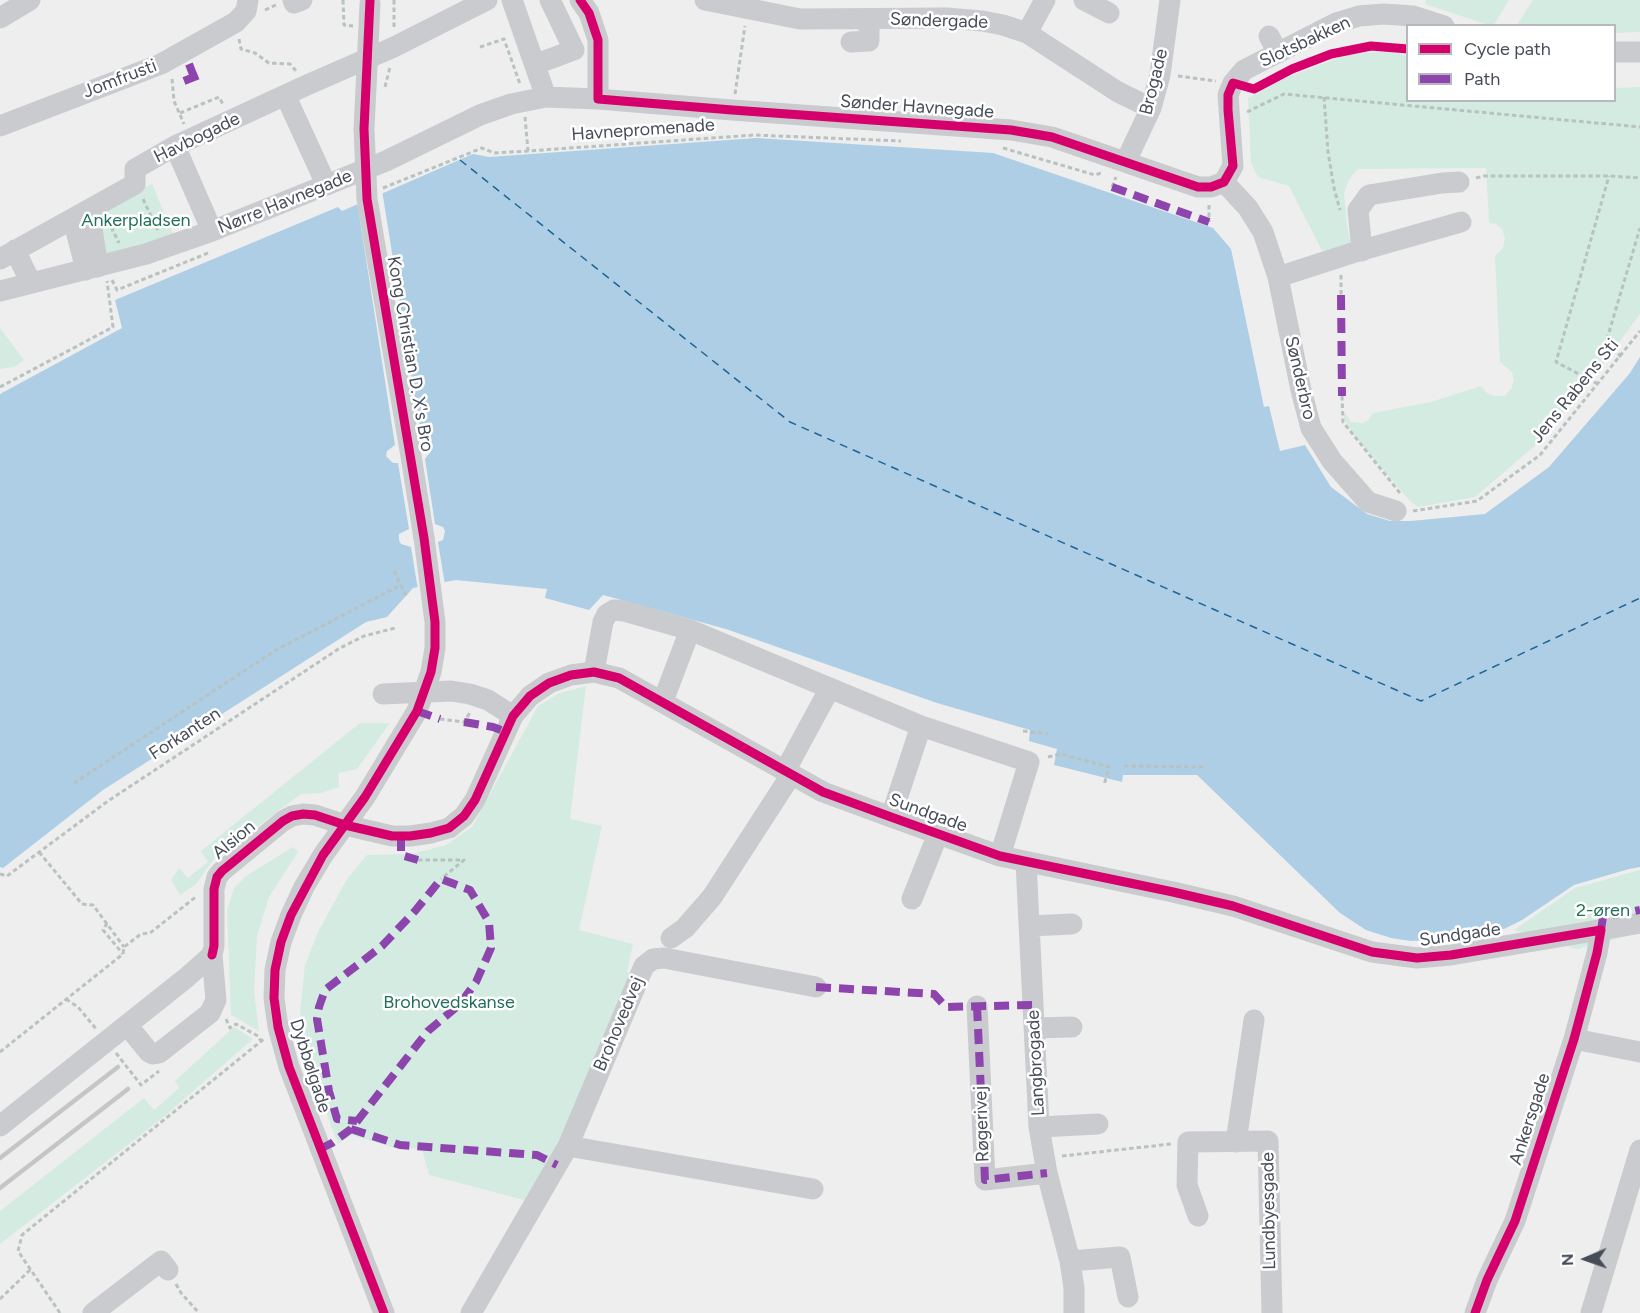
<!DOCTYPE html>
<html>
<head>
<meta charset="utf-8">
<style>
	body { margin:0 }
	#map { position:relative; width:1640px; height:1313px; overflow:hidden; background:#eee; font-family:Figtree,sans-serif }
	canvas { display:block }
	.legend { position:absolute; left:1406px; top:24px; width:210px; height:78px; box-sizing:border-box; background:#fff; border:2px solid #b5b8bc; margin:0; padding:8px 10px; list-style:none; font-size:18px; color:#474d58 }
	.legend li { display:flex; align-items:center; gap:12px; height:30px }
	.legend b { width:30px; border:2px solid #b5b8bc }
	.north { position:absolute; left:1556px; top:1229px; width:60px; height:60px; -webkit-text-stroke:4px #fff; paint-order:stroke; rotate:268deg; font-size:16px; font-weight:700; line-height:24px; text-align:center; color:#474d58 }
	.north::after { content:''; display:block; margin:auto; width:21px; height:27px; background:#474d58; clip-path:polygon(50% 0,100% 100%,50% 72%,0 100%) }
</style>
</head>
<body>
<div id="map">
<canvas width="1640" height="1313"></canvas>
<ul class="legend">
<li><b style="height:8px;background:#d6006c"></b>Cycle path</li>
<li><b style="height:8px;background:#8e44ad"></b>Path</li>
</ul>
<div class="north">N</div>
</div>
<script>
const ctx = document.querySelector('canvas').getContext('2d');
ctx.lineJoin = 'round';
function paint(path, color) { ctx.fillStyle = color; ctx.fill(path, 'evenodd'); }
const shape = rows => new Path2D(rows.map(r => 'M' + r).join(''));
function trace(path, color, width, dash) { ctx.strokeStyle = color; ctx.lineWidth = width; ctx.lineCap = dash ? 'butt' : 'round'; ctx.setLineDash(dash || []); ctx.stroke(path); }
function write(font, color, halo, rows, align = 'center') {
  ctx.font = font + ' Figtree,sans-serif'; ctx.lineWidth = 5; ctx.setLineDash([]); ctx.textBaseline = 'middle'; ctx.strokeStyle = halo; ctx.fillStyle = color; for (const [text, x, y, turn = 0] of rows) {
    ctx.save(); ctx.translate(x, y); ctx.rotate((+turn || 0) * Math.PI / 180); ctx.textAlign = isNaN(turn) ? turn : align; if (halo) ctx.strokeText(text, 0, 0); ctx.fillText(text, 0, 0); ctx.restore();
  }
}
paint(shape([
	[1426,0,1509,0,1494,25,1491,26,1425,4],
	[1533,0,1640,0,1640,32,1615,33,1614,26,1517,25],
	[1386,51,1407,56,1408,100,1614,100,1615,88,1640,87,1640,314,1600,368,1538,443,1475,497,1418,507,1410,501,1357,439,1344,419,1344,412,1351,422,1363,423,1368,420,1373,413,1431,402,1481,386,1487,393,1494,396,1504,396,1511,389,1514,380,1512,372,1500,362,1495,256,1503,248,1505,238,1502,229,1496,224,1489,223,1486,168,1358,169,1349,179,1344,193,1347,225,1351,246,1322,251,1289,186,1258,177,1251,163,1248,98,1285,78,1346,55],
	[152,184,174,236,101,256,94,213],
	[0,328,24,360,14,367,0,369],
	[586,686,570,819,602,826,579,930,633,944,627,972,632,975,559,1147,528,1201,429,1175,422,1149,391,1147,352,1135,338,1144,305,1055,300,1011,305,965,318,932,347,879,367,855,412,854,446,845,472,827,538,706,560,693],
	[360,723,390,723,357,769,338,773,339,787,321,793,301,794,214,859,196,884,180,895,171,880,179,868,188,878,208,862,201,851],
	[293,847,298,852,269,897,257,936,254,992,259,1031,231,1015,227,911,234,888,246,876],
	[1640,870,1640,933,1577,949,1514,930,1575,888],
	[234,1027,253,1039,161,1119,0,1244,0,1211,144,1098,154,1110,179,1088,175,1081]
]), '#d4ebe1');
paint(shape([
	[757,138,993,153,1213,228,1231,249,1264,407,1269,406,1280,451,1305,445,1331,487,1367,514,1390,521,1411,521,1485,514,1549,467,1630,373,1640,357,1640,867,1629,869,1574,885,1522,920,1504,929,1436,940,1411,941,1391,938,1366,930,1340,913,1197,775,1123,775,1122,782,1054,765,1057,749,1029,741,1030,730,937,703,726,629,603,595,589,610,545,598,547,589,456,580,413,588,387,617,366,622,103,790,3,868,0,867,0,394,122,328,115,300,338,207,342,211,473,154,489,157]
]), '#adcee5');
paint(shape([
	[382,190,422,441,431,446,431,451,425,459,435,524,443,527,445,531,443,540,438,542,445,585,418,590,411,547,401,544,399,540,399,534,409,529,398,463,393,463,386,456,387,451,395,445,357,201]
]), '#eee');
trace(shape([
	[460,160,790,422,1421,701,1640,598]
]), '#1c6696', 1.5, [8, 6]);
trace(shape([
	[343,0,344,25,353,26],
	[394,0,394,28],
	[265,10,278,4],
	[239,39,241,49,255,53,269,63,290,64,297,72],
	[480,47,504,39,520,84],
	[1178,76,1216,81],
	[172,79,174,101,184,124],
	[385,87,390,67],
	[735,94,745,26],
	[1324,97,1328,152,1334,188,1340,210],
	[1247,112,1284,94,1640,127],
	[180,113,219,97,224,106],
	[525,117,528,151],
	[1003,148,1095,175,1101,173],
	[1476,178,1484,176,1609,176,1640,178],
	[1112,187,1116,177],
	[383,188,482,148,494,153,528,151,754,135,901,141],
	[143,199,159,233],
	[1209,205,1209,222],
	[112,216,117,226,112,229,119,243],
	[1341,275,1341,295],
	[112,280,117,290,208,253],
	[1621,357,1607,339,1640,228],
	[1598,384,1556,362,1609,176],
	[0,387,113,327,107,281],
	[1342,396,1343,422,1400,493],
	[1413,511,1477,501,1540,455,1640,331],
	[394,571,402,587],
	[440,719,464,722,471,711],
	[1023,731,1048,734],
	[1048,757,1061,754,1109,767,1104,785],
	[1124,766,1203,767],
	[74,783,276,650,401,585,407,597],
	[39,852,82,904,93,905,124,947],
	[418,860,464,860,441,879],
	[0,874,7,876,108,801,340,648,364,636,395,628],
	[107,923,103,930,123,954],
	[66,999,78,1007,97,1030],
	[226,1019,230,1028,236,1024,258,1036,261,1041],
	[0,1052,123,954,124,947,141,934,150,933,197,896],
	[116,1053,141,1085,159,1071],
	[1062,1156,1171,1144],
	[176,1284,181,1293,199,1313],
	[0,1299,31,1269],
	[60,1313,18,1251,22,1235,265,1038]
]), '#b8c2c0', 3, [4.5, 3]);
trace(shape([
	[293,0,294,3,302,0],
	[512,0,546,97],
	[580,0,589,13,598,40,598,99],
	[705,0,800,19,946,18,982,21,1003,25,1027,33,1118,92,1151,108],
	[1084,0,1109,13],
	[0,18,30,0],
	[1027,33,1045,0],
	[1269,36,1278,53],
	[851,42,869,41,869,19],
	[1614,52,1640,52],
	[536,64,574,50,550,0],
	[288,101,326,184],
	[0,126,161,64,236,22,246,11,248,0],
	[175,146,212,231],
	[1126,161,1151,108,1160,75,1170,0],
	[1224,182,1248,208,1263,232,1278,277,1301,390,1311,428,1332,461,1368,502,1396,511],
	[1224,182,1233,166,1228,95,1233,83,1244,70,1336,23,1359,16,1383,14,1413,16,1444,26],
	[89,210,98,267],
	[73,219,86,270],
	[15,250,31,283],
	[1362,251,1358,210,1369,195,1442,183,1459,182],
	[0,259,135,184,135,169,175,146,307,85,394,47,487,0],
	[1278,277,1352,253,1461,222],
	[0,291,146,254,212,231,386,161,480,115,511,104,546,97,598,99,732,110,1011,130,1052,137,1198,187,1211,187,1224,182],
	[412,462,424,538],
	[594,672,603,622,607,614,614,610,624,611,690,630,921,726,1029,762,1000,856],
	[383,694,451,691,470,694,488,700,513,716],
	[663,701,690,630],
	[785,771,830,688],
	[891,817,921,726],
	[1026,862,1039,1127,1047,1173,1070,1261,1074,1288,1074,1313],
	[912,899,938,834],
	[1029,926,1072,924],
	[671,938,685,928,712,897,791,775],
	[977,1006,985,1180,1047,1173],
	[127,1025,149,1052,153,1054,159,1053,210,1013,216,1000,212,955],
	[1034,1028,1072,1027],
	[1574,1039,1640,1052],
	[0,1126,186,978,212,955,214,946,214,889,217,877,222,871,283,821,292,816,303,814,315,815,345,825,392,836,410,836,431,833,449,828,464,816,475,800,513,716,530,696,549,683,571,675,594,672,619,678,823,792,891,817,1000,856,1173,892,1233,906,1372,952,1417,958,1451,955,1640,923],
	[1039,1127,1098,1124],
	[1236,1142,1254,1020],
	[568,1146,813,1189],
	[1198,1216,1187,1185,1188,1142,1268,1141,1272,1313],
	[1070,1261,1120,1257,1128,1297],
	[93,1313,161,1261,168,1270],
	[384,1313,289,1067,278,1027,274,998,275,970,281,942,291,915,304,887,323,855,365,797,417,711],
	[471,1313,568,1146,644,966,653,959,664,958,816,987],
	[1475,1313,1487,1280,1515,1221,1574,1039,1597,953,1601,930],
	[1591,1313,1640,1150]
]), '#cacbce', 21);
trace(shape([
	[0,1158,118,1067],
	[0,1188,128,1089]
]), '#c4c5c7', 4.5);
trace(shape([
	[370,4,364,129,367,199,412,462],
	[417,711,431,672,435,648,435,622,424,538]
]), '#cacbce', 21);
trace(shape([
	[189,64,194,77],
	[184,81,204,73],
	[1112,187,1209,222],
	[1341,295,1342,396],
	[417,711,440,719],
	[464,722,493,727,506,732],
	[401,836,401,855,418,860],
	[1601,930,1603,917,1640,910],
	[816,987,934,994,946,1007,1033,1005],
	[977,1006,985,1180,1047,1173],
	[351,1129,400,1145,537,1155,557,1165],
	[320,1149,332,1143,351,1129,428,1031,460,1004,476,982,491,948,489,922,470,890,441,879,415,911,382,946,325,990,319,1007,317,1019,329,1091,337,1119,357,1121]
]), '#8e44ad', 8, [15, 8]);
trace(shape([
	[370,0,364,129,367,199,424,538,435,622,435,648,431,672,417,711,365,797,323,855,291,915,281,942,275,970,274,998,278,1027,289,1067,384,1313],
	[580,0,589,13,598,40,598,99,732,110,1011,130,1052,137,1198,187,1211,187,1224,182,1233,166,1228,110,1228,95,1233,83,1254,89,1292,69,1331,54,1371,46,1408,49],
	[212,955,214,946,214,889,217,877,222,871,283,821,292,816,303,814,315,815,345,825,392,836,410,836,431,833,449,828,464,816,475,800,513,716,530,696,549,683,571,675,594,672,619,678,823,792,891,817,1000,856,1173,892,1233,906,1372,952,1417,958,1451,955,1601,930,1597,953,1574,1039,1515,1221,1487,1280,1475,1313]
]), '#d6006c', 9);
write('18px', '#474d58', '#fff', [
	["Søndergade",939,21,2],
	["Slotsbakken",1305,42,-25],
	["Jomfrusti",120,79,-21],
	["Brogade",1154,82,-76],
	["Sønder Havnegade",917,107,4],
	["Havnepromenade",643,130,-4],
	["Havbogade",197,138,-26],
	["Nørre Havnegade",285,202,-22],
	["Kong Christian D. X's Bro",410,354,80],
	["Sønderbro",1300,378,77],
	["Jens Rabens Sti",1575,391,-51],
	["Forkanten",185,734,-33],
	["Sundgade",928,813,20],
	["Alsion",234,840,-40],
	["Sundgade",1460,935,-8],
	["Brohovedvej",619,1024,-67],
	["Langbrogade",1036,1063,-93],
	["Dybbølgade",310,1066,72],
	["Ankersgade",1530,1119,-72],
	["Røgerivej",982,1124,-92],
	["Lundbyesgade",1269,1211,-91]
]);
write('18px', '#217057', '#fff', [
	["Ankerpladsen",136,221],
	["2-øren",1603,911],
	["Brohovedskanse",449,1003]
]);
</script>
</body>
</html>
